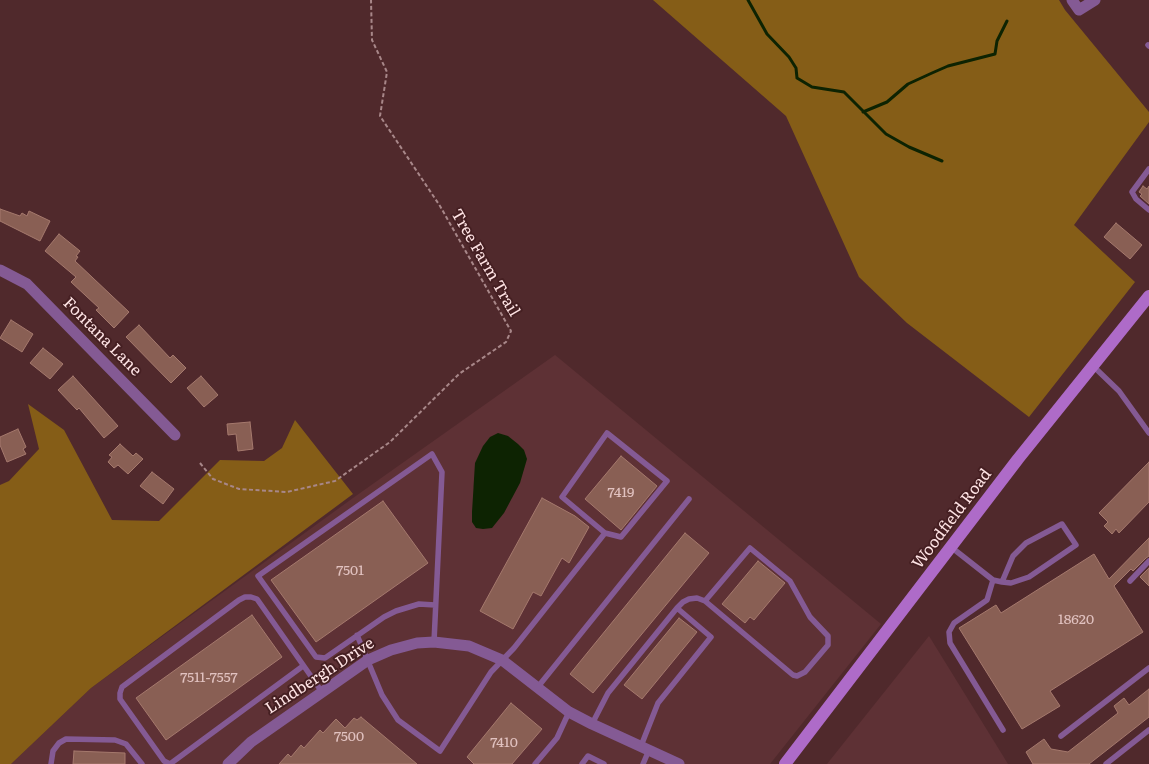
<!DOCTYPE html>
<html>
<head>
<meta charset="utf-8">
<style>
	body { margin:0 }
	canvas { display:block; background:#50292c }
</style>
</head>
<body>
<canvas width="1149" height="764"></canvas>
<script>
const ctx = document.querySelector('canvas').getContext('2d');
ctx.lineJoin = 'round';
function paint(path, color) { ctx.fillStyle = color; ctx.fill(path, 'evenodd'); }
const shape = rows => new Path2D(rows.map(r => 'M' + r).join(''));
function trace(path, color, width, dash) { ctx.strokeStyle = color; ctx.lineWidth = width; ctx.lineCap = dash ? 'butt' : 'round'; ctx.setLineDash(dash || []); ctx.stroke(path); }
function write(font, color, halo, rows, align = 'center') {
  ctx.font = font + ' Literata,serif'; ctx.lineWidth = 4; ctx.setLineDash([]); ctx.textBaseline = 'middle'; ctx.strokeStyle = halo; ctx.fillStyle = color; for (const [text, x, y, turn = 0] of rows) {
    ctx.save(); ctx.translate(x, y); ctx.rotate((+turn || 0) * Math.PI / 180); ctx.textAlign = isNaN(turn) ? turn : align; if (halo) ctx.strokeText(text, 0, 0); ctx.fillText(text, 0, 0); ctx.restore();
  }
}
paint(shape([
	[555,355,881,624,770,764,11,764,91,688,353,498],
	[929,636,1008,764,827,764]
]), '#5e3135');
paint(shape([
	[653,0,1059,0,1065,10,1149,112,1149,122,1074,225,1135,282,1029,417,907,323,859,277,786,116],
	[28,404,64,430,112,520,159,521,220,460,264,461,282,448,295,420,353,494,91,688,11,764,0,764,0,485,9,481,39,449]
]), '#855d17');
paint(shape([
	[498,433,508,436,518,444,524,450,527,459,520,483,504,513,492,528,483,529,476,528,472,522,472,512,475,463,483,446,490,437]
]), '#0d2302');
trace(shape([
	[748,0,767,34,789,57,796,68,797,78,812,87,844,92,886,134,909,147,942,161],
	[863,112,887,102,908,84,932,73,948,66,995,54,997,41,1007,21]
]), '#0d2302', 3);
const building = shape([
	[1143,186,1147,189,1149,186,1149,204,1140,196,1142,194,1139,192,1143,186],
	[0,209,20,216,22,213,27,216,29,211,50,221,40,241,0,221,0,209],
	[1116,223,1142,245,1130,259,1104,237,1116,223],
	[59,234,80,251,76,256,78,257,75,261,129,312,114,328,96,310,99,308,71,282,76,277,45,251,59,234],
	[11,320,33,334,22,352,0,338,11,320],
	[139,325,170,358,173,355,186,368,171,383,126,337,139,325],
	[43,348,63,364,50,379,30,363,43,348],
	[73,376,118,426,104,438,79,408,77,410,58,390,73,376],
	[201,376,218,395,204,407,187,388,201,376],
	[250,422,253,449,238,451,236,434,228,435,227,424,250,422],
	[18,429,26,447,23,449,26,454,7,462,0,445,0,437,18,429],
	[120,444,133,456,136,453,143,459,128,474,118,465,114,468,108,462,112,457,109,455,120,444],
	[621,456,657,486,621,530,585,499,621,456],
	[1149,462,1149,502,1119,533,1116,529,1112,534,1104,526,1108,522,1099,513,1149,462],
	[152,472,174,489,163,504,140,486,152,472],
	[542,498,575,516,589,527,569,563,562,558,541,596,533,592,513,629,480,611,542,498],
	[383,501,428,563,316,642,271,580,383,501],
	[685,533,709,553,593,693,570,674,685,533],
	[1149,538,1149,556,1146,558,1133,571,1131,569,1114,586,1143,632,1050,691,1060,706,1022,729,959,628,996,605,1001,613,1094,554,1109,579,1149,538],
	[758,561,785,583,754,620,750,617,745,623,722,604,758,561],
	[1149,568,1149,586,1140,577,1149,568],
	[252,615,282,657,166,740,136,698,252,615],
	[679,618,697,632,642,699,624,685,679,618],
	[1149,689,1149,717,1089,764,1033,764,1026,752,1044,739,1051,749,1068,752,1118,713,1114,706,1124,698,1129,705,1149,689],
	[511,703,542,729,512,764,474,764,467,757,511,703],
	[361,717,417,764,279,764,288,754,291,757,301,745,304,748,320,730,323,733,336,719,345,728,354,718,357,720,361,717],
	[74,751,125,753,125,764,73,764,74,751]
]);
paint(building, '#895f54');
trace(building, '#a5796d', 1);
trace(shape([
	[200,463,213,479,239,489,287,492,335,481,390,442,459,374,506,342,511,331,440,206,380,116,387,72,372,40,371,0]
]), '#a88789', 2, [4, 2.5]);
trace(shape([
	[1148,45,1149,46],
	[1149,169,1132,192,1136,199,1149,210],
	[1093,366,1119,391,1149,433],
	[951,547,993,580,987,600,954,623,949,632,950,643,1003,730],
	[993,580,1002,582,1011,583,1029,577,1076,545,1062,524,1026,543,1013,556,1002,582],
	[1130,581,1149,561],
	[677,608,683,602,689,599,697,598,705,601,793,675,797,676,805,672,828,645,828,636,810,617,790,581,750,548,705,601],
	[357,635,382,695,398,720,440,751,491,672,514,648,605,533,562,497,607,433,667,481,621,537,605,533],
	[434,642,442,472,432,454,258,576,316,657,325,658,384,617,396,611,419,604,435,605],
	[303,666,170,764,164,761,120,699,120,693,122,687,239,600,245,597,251,597,257,599,322,692],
	[537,688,689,499],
	[592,724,608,693,677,608,711,637,658,703,641,746],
	[1061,736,1149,668],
	[51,764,53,751,59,743,66,739,115,740,126,744,142,764],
	[535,764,557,738,569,712],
	[582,764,588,756,604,764],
	[643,764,649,750],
	[1106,764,1149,730]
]), '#845a94', 5.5);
trace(shape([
	[1072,0,1079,10,1095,0],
	[0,270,27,284,175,435],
	[228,764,251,742,368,660,391,650,417,643,434,642,469,646,502,660,569,712,592,724,679,764]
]), '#845a94', 11);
trace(shape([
	[785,764,1018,459,1149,296]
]), '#ae6bc8', 12);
write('14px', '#e1c2c0', null, [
	["7419",621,493],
	["7501",350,571],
	["18620",1076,620],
	["7511-7557",209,678],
	["7500",349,737],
	["7410",504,743]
]);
write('16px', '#fee3e4', '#451f22', [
	["Tree Farm Trail",485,263,60],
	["Fontana Lane",102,337,45],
	["Woodfield Road",952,519,-53],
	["Lindbergh Drive",320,676,-33]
]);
</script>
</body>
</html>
